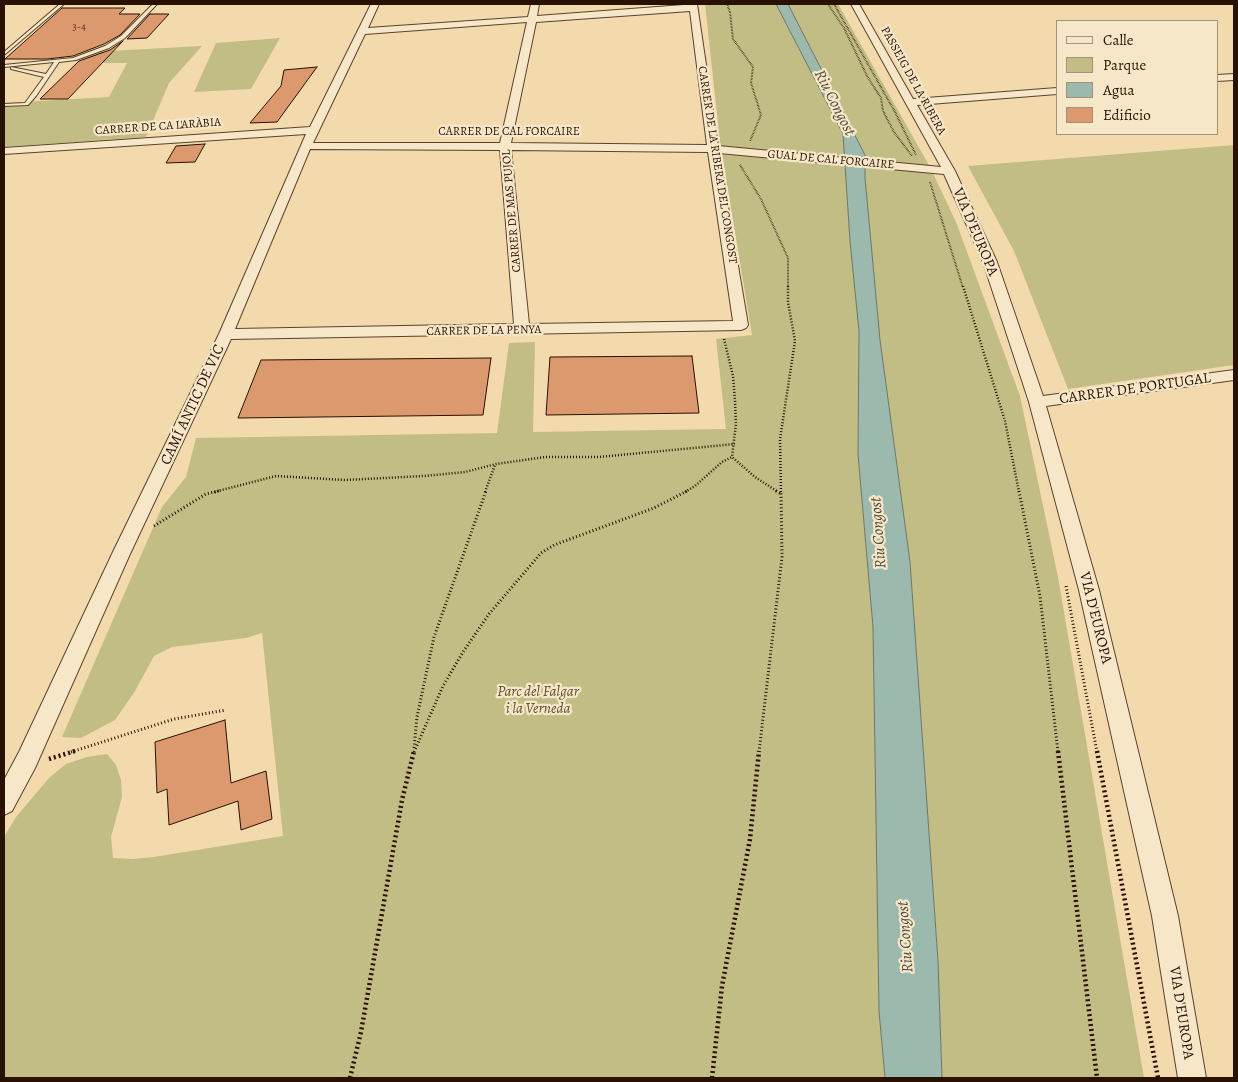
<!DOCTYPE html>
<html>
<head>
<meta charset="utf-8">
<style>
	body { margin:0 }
	#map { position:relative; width:1238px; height:1082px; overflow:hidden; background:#f2daac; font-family:Alegreya,serif }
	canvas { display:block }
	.frame { position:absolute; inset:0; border:5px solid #281100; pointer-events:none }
	.legend { position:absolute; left:1056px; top:20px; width:162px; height:115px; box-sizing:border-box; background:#f7e7c9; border:1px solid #a49179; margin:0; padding:6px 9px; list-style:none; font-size:15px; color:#281100 }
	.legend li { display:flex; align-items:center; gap:10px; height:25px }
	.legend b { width:25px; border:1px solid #a49179 }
</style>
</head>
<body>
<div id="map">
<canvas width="1238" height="1082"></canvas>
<div class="frame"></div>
<ul class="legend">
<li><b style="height:6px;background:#f7e7c9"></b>Calle</li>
<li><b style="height:14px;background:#c2bd84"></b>Parque</li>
<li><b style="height:14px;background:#9bbaad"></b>Agua</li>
<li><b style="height:14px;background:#dd996e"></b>Edificio</li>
</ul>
</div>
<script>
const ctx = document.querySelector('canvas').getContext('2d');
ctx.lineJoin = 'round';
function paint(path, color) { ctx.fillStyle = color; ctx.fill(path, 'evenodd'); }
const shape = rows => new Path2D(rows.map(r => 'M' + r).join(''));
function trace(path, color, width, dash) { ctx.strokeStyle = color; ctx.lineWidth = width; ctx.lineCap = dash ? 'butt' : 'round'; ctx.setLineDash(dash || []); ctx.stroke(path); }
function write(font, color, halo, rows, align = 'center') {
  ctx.font = font + ' Alegreya,serif'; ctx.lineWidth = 4.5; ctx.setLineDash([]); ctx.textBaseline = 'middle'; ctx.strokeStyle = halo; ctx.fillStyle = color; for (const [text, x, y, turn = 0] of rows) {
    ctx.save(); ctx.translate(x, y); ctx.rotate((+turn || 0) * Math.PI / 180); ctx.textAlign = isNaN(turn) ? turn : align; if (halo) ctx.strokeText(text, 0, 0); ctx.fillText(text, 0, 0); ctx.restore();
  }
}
paint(shape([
	[705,4,776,4,843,134,850,241,859,331,858,454,873,627,879,1011,885,1078,4,1078,4,837,16,817,49,778,66,764,87,757,107,754,116,765,121,780,122,797,111,837,113,858,133,859,154,857,283,836,262,633,246,638,172,647,154,656,135,691,115,720,81,738,62,737,162,507,186,477,196,438,497,433,509,343,535,342,533,432,726,429,716,339,752,335,720,141],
	[788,4,838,4,930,167,956,222,1020,396,1058,577,1144,1078,942,1078,938,961,910,562,880,340,865,178,865,155],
	[280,38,251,89,194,92,216,43],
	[202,46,169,83,146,137,4,147,4,103,109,97,127,63,83,63,90,52],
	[1234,145,1234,365,1068,389,1014,251,968,166]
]), '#c2bd84');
const water = shape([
	[776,4,788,4,865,155,865,178,880,340,910,562,938,961,942,1078,885,1078,879,1011,873,627,858,454,859,331,850,241,843,134,776,4]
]);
paint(water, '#9bbaad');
trace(water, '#6d7668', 1);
const building = shape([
	[62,8,125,8,119,14,140,14,120,35,104,44,73,56,47,59,5,59,62,8],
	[150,14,169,14,147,38,127,39,150,14],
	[123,41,68,99,40,99,79,61,110,50,123,41],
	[317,67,277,122,250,123,281,86,284,70,317,67],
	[205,144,195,162,166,163,176,146,205,144],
	[692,356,699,413,546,415,550,357,692,356],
	[491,358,483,415,238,418,261,360,491,358],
	[225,720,231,783,266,771,272,819,241,830,238,801,169,825,167,789,157,793,155,742,225,720]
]);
paint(building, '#dd996e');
trace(building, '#281100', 1);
const lane = shape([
	[60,4,64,4,4,55,4,52,60,4],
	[153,4,157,4,125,38,109,48,76,60,59,62,36,96,28,105,4,106,4,104,25,103,44,77,11,69,11,67,46,74,54,62,4,67,4,65,73,58,105,46,121,36,153,4]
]);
const street = shape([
	[371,4,379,4,368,28,528,17,531,4,539,4,537,16,697,4,718,146,941,167,851,4,859,4,913,99,1057,88,1057,94,917,105,955,171,997,262,1043,396,1234,370,1234,380,1046,406,1099,590,1178,916,1206,1078,1178,1078,1152,916,1079,590,1029,402,983,262,944,174,719,153,748,325,746,328,741,330,231,339,130,554,35,768,12,811,4,815,4,780,19,752,112,554,219,334,306,134,4,154,4,148,310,127,371,4],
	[690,11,707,145,511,143,536,22,690,11],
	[527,22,500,143,313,143,365,34,527,22],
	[310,149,500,150,514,324,235,329,310,149],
	[511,150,708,152,733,321,529,324,511,150],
	[1234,74,1234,80,1217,81,1217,75,1234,74]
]);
trace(lane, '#5a432b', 2);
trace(street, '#5a432b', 2);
trace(shape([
	[727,4,730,12,733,39,753,67,751,83,761,115,750,141],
	[828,4,844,28,867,76,881,98,883,111,894,132,912,156],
	[834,4,895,112,916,155],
	[740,165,761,199,788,258,788,288],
	[930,182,963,288]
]), '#281100', 2, [0.5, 1]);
trace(shape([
	[963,286,1005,421,1019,492],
	[724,339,733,376,735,401,736,424,732,457],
	[214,492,276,476,345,480,424,476,465,472,496,464,545,457,599,457,735,444],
	[485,492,495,465],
	[685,492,695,486,722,462,732,457,755,477,778,492],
	[781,492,780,439,795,341,788,302,788,286]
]), '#281100', 2.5, [1, 2]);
trace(shape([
	[776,491,781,494],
	[1019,491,1040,596,1058,752],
	[154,526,206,494,219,491],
	[1066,586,1097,752],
	[414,748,417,717,434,637,486,491],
	[71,752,174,719,226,710],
	[414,752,443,686,463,652,489,614,541,553,554,545,654,508,687,491],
	[759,752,782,557,781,491]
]), '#281100', 3, [1, 2.5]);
trace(shape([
	[1058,751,1097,1078],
	[1097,751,1158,1078],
	[49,759,75,751],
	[350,1078,361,1032,402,800,414,751],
	[712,1078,722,986,750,839,759,751]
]), '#281100', 4.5, [2, 3]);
paint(lane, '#f7e7c9');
paint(street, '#f7e7c9');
write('11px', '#55331c', null, [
	["3-4",79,27]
]);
write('12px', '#281100', '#f7e7c9', [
	["PASSEIG DE LA RIBERA",913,81,61],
	["CARRER DE CA L'ARÀBIA",158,127,-4],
	["CARRER DE CAL FORCAIRE",509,132],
	["GUAL DE CAL FORCAIRE",831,160,5],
	["CARRER DE LA RIBERA DEL CONGOST",717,165,81],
	["CARRER DE MAS PUJOL",512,211,-95],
	["CARRER DE LA PENYA",484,331,-1]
]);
write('15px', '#281100', '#f7e7c9', [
	["VIA D'EUROPA",975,232,67],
	["CARRER DE PORTUGAL",1135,389,-8],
	["CAMÍ ANTIC DE VIC",193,405,-65],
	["VIA D'EUROPA",1095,618,76],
	["VIA D'EUROPA",1181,1013,81]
]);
write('italic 15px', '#5e4d2e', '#f7e7c9', [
	["Parc del Falgar",538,692],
	["i la Verneda",538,709]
]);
write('italic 16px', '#504c3d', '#f7e7c9', [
	["Riu Congost",834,103,63],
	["Riu Congost",879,533,-94],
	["Riu Congost",906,937,-94]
]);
</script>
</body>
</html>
